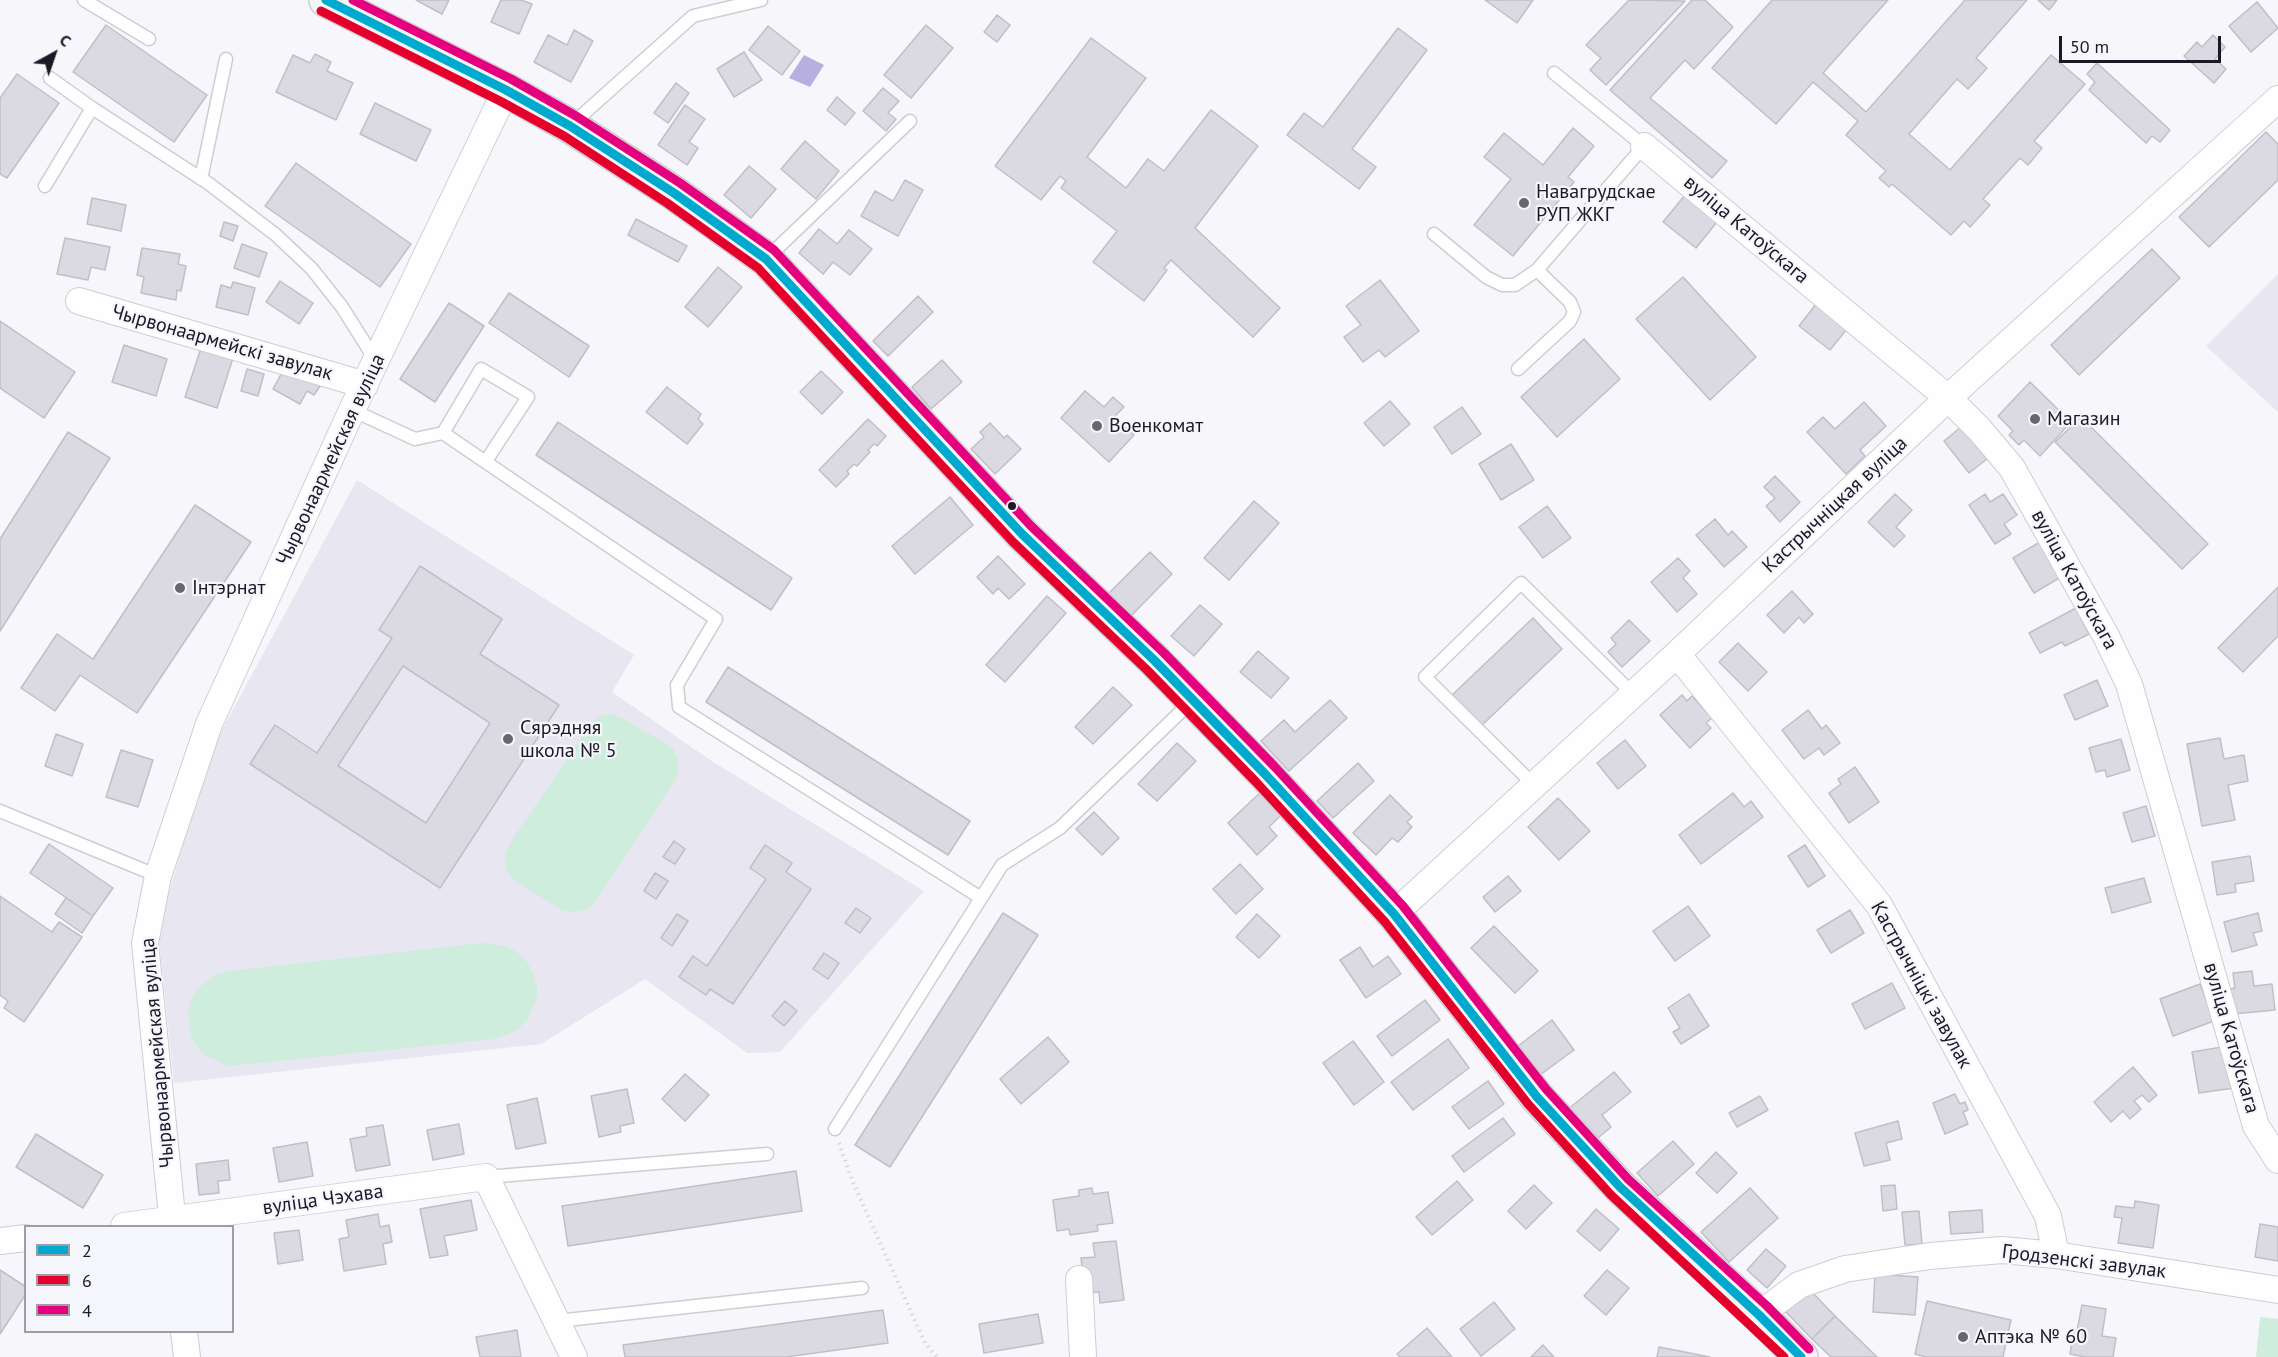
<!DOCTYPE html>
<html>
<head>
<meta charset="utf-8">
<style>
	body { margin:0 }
	#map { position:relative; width:2278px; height:1357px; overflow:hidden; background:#f6f6fb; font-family:"PT Sans",sans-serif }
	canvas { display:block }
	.legend { position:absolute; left:24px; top:1225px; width:210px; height:108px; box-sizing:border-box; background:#f5f5fc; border:2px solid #9e9da6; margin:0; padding:8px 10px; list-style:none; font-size:18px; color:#1b1925 }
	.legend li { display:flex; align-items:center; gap:12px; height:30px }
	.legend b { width:30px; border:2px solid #9e9da6 }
	.north { position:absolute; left:24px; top:24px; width:60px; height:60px; -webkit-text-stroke:4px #f5f5fc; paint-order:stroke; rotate:40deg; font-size:16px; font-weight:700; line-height:24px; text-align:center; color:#1b1925 }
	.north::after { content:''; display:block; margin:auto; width:21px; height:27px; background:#1b1925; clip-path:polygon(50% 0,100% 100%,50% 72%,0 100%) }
	.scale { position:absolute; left:2059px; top:36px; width:162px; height:27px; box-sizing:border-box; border:3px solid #1b1925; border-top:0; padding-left:8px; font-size:18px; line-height:21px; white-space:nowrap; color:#1b1925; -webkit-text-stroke:4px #f5f5fc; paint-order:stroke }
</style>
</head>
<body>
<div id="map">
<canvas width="2278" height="1357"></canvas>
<ul class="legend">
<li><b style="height:8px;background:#00a9ce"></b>2</li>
<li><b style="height:8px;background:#e4002b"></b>6</li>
<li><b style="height:8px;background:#e5007d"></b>4</li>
</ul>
<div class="north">С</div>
<div class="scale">50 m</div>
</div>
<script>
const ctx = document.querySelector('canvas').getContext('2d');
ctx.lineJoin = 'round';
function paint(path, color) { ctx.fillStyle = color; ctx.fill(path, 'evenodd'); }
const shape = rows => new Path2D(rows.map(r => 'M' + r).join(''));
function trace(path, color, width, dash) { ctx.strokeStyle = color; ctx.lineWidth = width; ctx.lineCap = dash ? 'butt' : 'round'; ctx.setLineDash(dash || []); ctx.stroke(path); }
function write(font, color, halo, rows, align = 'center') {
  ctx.font = font + ' "PT Sans",sans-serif'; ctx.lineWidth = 4.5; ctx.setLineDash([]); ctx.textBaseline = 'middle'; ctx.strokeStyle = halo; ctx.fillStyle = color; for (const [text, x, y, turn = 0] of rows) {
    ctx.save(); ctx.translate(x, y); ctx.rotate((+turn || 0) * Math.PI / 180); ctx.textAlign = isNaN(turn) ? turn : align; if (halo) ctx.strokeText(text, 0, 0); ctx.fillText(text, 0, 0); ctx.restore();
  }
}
paint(shape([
	[2278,274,2278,412,2206,346],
	[357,480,634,655,612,692,710,760,924,891,780,1052,747,1053,645,979,541,1044,174,1083,158,931,209,754]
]), '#e7e6f1');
paint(shape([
	[611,714,620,717,673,748,678,760,678,775,596,901,588,910,573,912,562,910,515,881,507,871,505,855,512,840,592,722,602,715],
	[483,943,508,947,518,953,527,962,533,973,537,985,537,998,527,1020,518,1029,507,1035,495,1039,229,1066,206,1056,197,1047,191,1036,188,1012,191,1000,197,989,217,974,229,971],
	[2260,1317,2278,1319,2278,1357,2256,1357]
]), '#ceeddc');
paint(shape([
	[804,55,824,65,810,87,789,78]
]), '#b7afdf');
const building = shape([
	[416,0,449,0,442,14,416,0],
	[501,0,521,0,532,4,519,34,491,22,501,0],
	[1485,0,1533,0,1517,23,1485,0],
	[1629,0,1685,1,1606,85,1590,70,1601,58,1586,45,1629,0],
	[1692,0,1705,0,1733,27,1694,69,1685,60,1650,98,1727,161,1712,178,1610,90,1692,0],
	[1772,0,1888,0,1823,73,1866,112,1965,0,2027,0,1976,58,1987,68,1968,89,1957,79,1909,134,1950,170,2051,55,2085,84,2034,141,2042,148,2028,165,2020,158,1983,199,1990,205,1970,227,1964,221,1951,235,1892,184,1889,187,1879,178,1886,171,1846,135,1858,121,1813,82,1776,124,1712,68,1772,0],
	[2038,0,2057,0,2049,10,2038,0],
	[2257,2,2278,28,2251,52,2229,26,2257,2],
	[997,15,1010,25,997,42,984,32,997,15],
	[106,25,207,95,174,142,73,72,106,25],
	[926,25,953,48,911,98,884,75,926,25],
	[768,26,800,51,782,75,749,50,768,26],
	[1398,28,1427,50,1352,149,1376,167,1359,189,1287,135,1304,113,1323,127,1398,28],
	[574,30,593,41,571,82,534,62,548,35,567,45,574,30],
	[2213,35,2225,47,2215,59,2226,69,2214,83,2184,56,2197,42,2202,47,2213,35],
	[1091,38,1146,78,1087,157,1126,188,1148,159,1164,171,1211,110,1258,146,1195,228,1280,308,1253,337,1171,260,1164,268,1167,270,1144,301,1093,262,1117,231,1061,188,1066,181,1060,176,1041,200,995,166,1091,38],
	[744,52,762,80,734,97,717,69,744,52],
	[315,54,331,62,327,71,353,83,336,120,276,92,293,55,310,63,315,54],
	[2097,63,2170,130,2160,142,2152,136,2146,143,2089,90,2095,82,2087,74,2097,63],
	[17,74,59,103,7,178,0,174,0,98,17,74],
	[676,83,689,93,668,123,654,113,676,83],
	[883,88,899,101,888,113,896,119,886,131,863,111,883,88],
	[837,97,855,113,845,125,827,110,837,97],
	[375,103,431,130,416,161,360,134,375,103],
	[685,105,705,119,689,142,698,148,687,165,658,145,685,105],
	[1573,128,1594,146,1568,177,1574,182,1513,256,1474,225,1511,179,1484,157,1504,133,1543,165,1573,128],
	[2266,132,2278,144,2278,180,2209,247,2179,217,2266,132],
	[805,141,839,171,816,199,781,169,805,141],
	[296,163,411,244,380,287,265,206,296,163],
	[749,166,776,189,751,218,724,195,749,166],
	[905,180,923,190,898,236,861,216,875,191,893,201,905,180],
	[1685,195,1717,222,1696,248,1663,222,1685,195],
	[92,198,126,205,121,231,87,224,92,198],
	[636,219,687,246,678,262,628,235,636,219],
	[224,222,238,226,233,241,220,236,224,222],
	[819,229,837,244,849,230,872,249,850,275,833,262,823,274,799,253,819,229],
	[65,238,110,247,105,270,91,267,88,280,57,274,65,238],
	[242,244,267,253,259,277,234,268,242,244],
	[142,248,180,254,178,264,186,266,181,291,177,290,176,300,141,293,144,277,137,275,142,248],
	[2152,249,2180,278,2079,375,2051,345,2152,249],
	[718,267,742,287,708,327,685,307,718,267],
	[1683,277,1756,357,1710,400,1636,319,1683,277],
	[1380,280,1419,331,1385,357,1379,350,1363,362,1344,337,1361,325,1346,306,1380,280],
	[280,281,313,303,299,324,266,302,280,281],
	[233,282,255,288,248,315,216,307,221,285,231,288,233,282],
	[509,293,589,346,569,377,489,323,509,293],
	[918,296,933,312,888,356,873,341,918,296],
	[1820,299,1851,324,1830,350,1799,326,1820,299],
	[449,303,484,326,435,402,400,379,449,303],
	[0,321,75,372,44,418,0,388,0,321],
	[1584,339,1620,379,1557,437,1521,397,1584,339],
	[124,345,167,359,156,396,112,382,124,345],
	[201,348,233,358,217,408,185,397,201,348],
	[942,360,962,382,931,409,912,387,942,360],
	[286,365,320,386,314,395,307,391,300,404,273,389,286,365],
	[247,369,264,374,258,396,241,391,247,369],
	[821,371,843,392,822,414,800,392,821,371],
	[2030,382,2071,422,2040,456,2024,440,2019,445,2009,435,2013,431,1998,416,2030,382],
	[667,387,701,414,698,419,703,424,687,444,646,412,667,387],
	[1085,391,1104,407,1113,397,1124,407,1114,417,1134,435,1109,462,1061,418,1085,391],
	[1390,401,1410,424,1384,446,1364,423,1390,401],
	[1864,402,1886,426,1860,450,1865,456,1846,474,1807,432,1823,417,1835,429,1864,402],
	[1462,407,1481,434,1452,454,1434,427,1462,407],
	[2081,417,2208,544,2182,569,2055,442,2081,417],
	[868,419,886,436,877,446,874,444,868,450,870,452,857,466,854,464,847,471,849,474,836,487,819,470,868,419],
	[558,422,792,578,771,610,536,455,558,422],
	[990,423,1004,438,1007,435,1021,449,995,474,971,449,984,437,980,432,990,423],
	[1961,427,1982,440,1976,446,1987,459,1969,473,1944,441,1961,427],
	[68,432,110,458,0,631,0,539,68,432],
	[1511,444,1534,480,1501,500,1479,464,1511,444],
	[1775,476,1800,502,1780,522,1766,506,1775,498,1764,487,1775,476],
	[1895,494,1912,510,1896,527,1905,536,1894,547,1868,522,1895,494],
	[1985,494,1990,502,2003,494,2017,515,2004,524,2011,534,1995,544,1969,505,1985,494],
	[950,497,973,525,915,574,892,546,950,497],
	[1254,501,1279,523,1229,580,1204,558,1254,501],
	[195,505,251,542,137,713,80,675,55,711,21,688,57,634,93,659,195,505],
	[1547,506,1571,538,1543,558,1519,527,1547,506],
	[1715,519,1728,535,1732,531,1747,547,1724,567,1696,535,1715,519],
	[2040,542,2061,577,2034,593,2013,558,2040,542],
	[1150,552,1172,574,1127,620,1105,597,1150,552],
	[998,556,1025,584,1009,599,998,588,993,594,977,577,998,556],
	[1678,558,1690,571,1683,578,1697,594,1677,612,1651,582,1678,558],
	[420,566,502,619,480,654,559,705,440,888,250,764,275,725,317,753,392,638,379,630,420,566],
	[403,666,490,723,426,823,338,766,403,666],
	[2278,587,2278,636,2243,672,2218,648,2278,587],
	[1792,591,1813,614,1804,623,1799,617,1784,633,1767,615,1792,591],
	[1047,596,1066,613,1005,682,986,665,1047,596],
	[1200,605,1222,624,1194,656,1171,636,1200,605],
	[2076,608,2089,634,2065,646,2062,642,2040,653,2029,633,2076,608],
	[1533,618,1562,649,1480,727,1450,697,1533,618],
	[1629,620,1650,641,1622,667,1608,652,1616,644,1611,638,1629,620],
	[1738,643,1767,672,1748,691,1719,662,1738,643],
	[1258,651,1289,678,1271,698,1240,672,1258,651],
	[728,667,970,821,948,855,706,702,728,667],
	[2097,680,2108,706,2075,720,2064,695,2097,680],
	[1113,687,1132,705,1093,744,1075,727,1113,687],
	[1682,695,1687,701,1692,696,1712,718,1706,723,1711,728,1690,748,1660,715,1682,695],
	[1330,700,1347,718,1289,771,1261,741,1284,720,1295,732,1330,700],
	[1808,710,1822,729,1826,725,1840,743,1824,755,1819,748,1804,759,1782,730,1808,710],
	[56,734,83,744,72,776,45,766,56,734],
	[2220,738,2224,759,2244,755,2248,781,2228,785,2235,820,2202,826,2187,744,2220,738],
	[2121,739,2130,770,2107,777,2105,770,2096,772,2089,748,2121,739],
	[1625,740,1646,766,1618,789,1597,763,1625,740],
	[1177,743,1196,761,1157,801,1138,784,1177,743],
	[121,750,153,760,138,807,106,797,121,750],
	[1358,763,1374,781,1333,818,1317,801,1358,763],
	[1855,767,1879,802,1849,823,1829,793,1841,784,1838,779,1855,767],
	[1264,789,1285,811,1269,827,1277,836,1257,855,1228,823,1264,789],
	[1733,793,1744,807,1751,801,1763,817,1701,864,1679,835,1733,793],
	[1390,795,1412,817,1407,822,1412,827,1398,842,1392,838,1376,855,1353,833,1390,795],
	[1558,798,1590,831,1559,860,1528,827,1558,798],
	[2146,806,2155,836,2132,842,2123,813,2146,806],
	[1094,812,1119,838,1102,855,1076,829,1094,812],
	[674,841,685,849,675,864,663,857,674,841],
	[49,844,113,888,93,916,30,873,49,844],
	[765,845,792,863,786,872,811,889,733,1004,710,989,706,995,679,977,693,956,707,966,766,879,750,868,765,845],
	[1805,845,1825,876,1808,887,1788,856,1805,845],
	[2250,856,2254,881,2235,884,2236,892,2217,895,2212,862,2250,856],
	[1240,864,1263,889,1236,914,1213,889,1240,864],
	[655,873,668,881,656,899,644,891,655,873],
	[1508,876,1521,891,1495,912,1483,897,1508,876],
	[2144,878,2151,902,2112,913,2105,888,2144,878],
	[0,896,52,932,59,922,82,937,24,1022,4,1008,8,1001,0,995,0,896],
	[66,898,93,916,82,933,55,914,66,898],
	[1688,906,1710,936,1675,961,1653,931,1688,906],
	[856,908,871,918,860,933,845,923,856,908],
	[1850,910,1864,933,1831,953,1817,930,1850,910],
	[1003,913,1038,935,890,1167,855,1145,1003,913],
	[2258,913,2262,931,2253,933,2257,945,2232,952,2224,922,2258,913],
	[677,914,688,921,672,946,661,938,677,914],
	[1257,914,1280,936,1259,958,1236,937,1257,914],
	[1494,926,1538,971,1515,993,1471,948,1494,926],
	[1360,947,1373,967,1388,956,1401,974,1366,998,1340,960,1360,947],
	[824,953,839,963,828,979,813,969,824,953],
	[2252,971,2254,986,2272,984,2275,1010,2233,1014,2230,989,2235,988,2233,973,2252,971],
	[1892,983,1905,1008,1865,1029,1852,1004,1892,983],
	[2200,984,2214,1021,2173,1036,2160,999,2200,984],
	[1689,994,1709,1026,1681,1044,1673,1032,1680,1028,1668,1008,1689,994],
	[1425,1000,1440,1020,1392,1056,1377,1036,1425,1000],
	[785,1001,797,1011,784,1026,772,1016,785,1001],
	[1552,1020,1574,1050,1540,1075,1518,1046,1552,1020],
	[1048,1037,1069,1062,1021,1104,1000,1079,1048,1037],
	[1448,1039,1469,1068,1413,1110,1391,1082,1448,1039],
	[1353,1041,1384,1082,1354,1105,1323,1063,1353,1041],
	[2222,1047,2234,1088,2199,1093,2192,1052,2222,1047],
	[2133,1067,2157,1095,2149,1102,2142,1095,2134,1101,2141,1109,2130,1119,2123,1111,2111,1122,2094,1102,2133,1067],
	[1614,1072,1631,1092,1602,1115,1611,1127,1593,1142,1567,1110,1614,1072],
	[685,1074,709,1095,685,1121,662,1099,685,1074],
	[1488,1081,1504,1104,1469,1129,1452,1107,1488,1081],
	[627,1089,634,1123,620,1126,621,1132,599,1137,591,1096,627,1089],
	[1955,1094,1960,1104,1965,1102,1968,1110,1963,1112,1968,1124,1945,1134,1933,1103,1955,1094],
	[1760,1096,1768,1110,1737,1127,1729,1113,1760,1096],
	[537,1098,546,1143,516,1149,507,1105,537,1098],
	[1503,1118,1515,1134,1464,1172,1452,1156,1503,1118],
	[1898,1121,1902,1139,1886,1143,1890,1160,1864,1166,1855,1133,1898,1121],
	[459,1124,464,1154,433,1160,427,1130,459,1124],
	[383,1125,390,1165,356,1171,350,1139,367,1136,366,1128,383,1125],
	[36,1134,103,1175,83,1208,16,1167,36,1134],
	[1673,1141,1694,1164,1658,1196,1637,1173,1673,1141],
	[307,1142,313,1176,279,1182,273,1148,307,1142],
	[1716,1152,1737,1173,1717,1193,1696,1173,1716,1152],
	[228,1160,230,1180,218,1181,219,1193,199,1195,196,1164,228,1160],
	[796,1171,802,1211,568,1246,562,1206,796,1171],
	[1457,1181,1473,1200,1432,1235,1416,1217,1457,1181],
	[1534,1185,1552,1203,1526,1229,1508,1211,1534,1185],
	[1895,1185,1897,1209,1883,1211,1881,1186,1895,1185],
	[1092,1188,1093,1194,1108,1192,1113,1223,1097,1225,1098,1231,1070,1235,1069,1229,1057,1231,1053,1200,1079,1196,1079,1190,1092,1188],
	[1750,1188,1778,1218,1729,1262,1701,1232,1750,1188],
	[471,1200,477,1230,444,1236,448,1255,430,1258,420,1209,471,1200],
	[2135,1201,2159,1205,2153,1248,2118,1243,2122,1218,2114,1217,2116,1206,2134,1208,2135,1201],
	[1596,1209,1619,1229,1600,1251,1577,1231,1596,1209],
	[1982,1210,1983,1232,1951,1234,1949,1212,1982,1210],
	[1919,1211,1922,1244,1905,1245,1902,1212,1919,1211],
	[378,1214,380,1227,389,1225,392,1242,383,1244,386,1264,344,1271,339,1239,349,1237,346,1220,378,1214],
	[2260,1224,2278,1227,2278,1261,2255,1257,2260,1224],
	[299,1230,303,1260,278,1264,274,1233,299,1230],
	[1116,1241,1124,1300,1100,1303,1099,1292,1085,1293,1081,1258,1095,1257,1093,1243,1116,1241],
	[1766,1249,1786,1266,1767,1288,1747,1270,1766,1249],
	[0,1270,26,1287,26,1294,0,1334,0,1270],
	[1607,1270,1629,1288,1606,1315,1584,1296,1607,1270],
	[1875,1274,1918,1277,1915,1315,1873,1312,1875,1274],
	[1808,1288,1835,1316,1812,1339,1785,1311,1808,1288],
	[1927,1301,2011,1320,2003,1357,1926,1357,1915,1354,1927,1301],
	[1494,1302,1515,1329,1481,1356,1460,1329,1494,1302],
	[2082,1305,2106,1309,2102,1336,2116,1338,2113,1357,2085,1357,2070,1354,2074,1331,2077,1331,2082,1305],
	[883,1310,888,1343,786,1357,625,1357,623,1345,883,1310],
	[1038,1314,1043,1343,984,1353,979,1324,1038,1314],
	[1835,1316,1877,1357,1831,1357,1812,1339,1835,1316],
	[1427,1328,1452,1357,1400,1357,1397,1354,1427,1328],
	[517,1330,521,1357,480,1357,476,1337,517,1330],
	[1543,1345,1554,1357,1531,1357,1543,1345],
	[1659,1347,1710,1357,1657,1357,1659,1347]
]);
paint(building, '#dbdae3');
trace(building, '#c0bfc7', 1.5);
const lane = shape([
	[84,0,149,39],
	[50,78,92,108,208,183,276,235,312,269,342,307,376,361],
	[571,125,693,16,761,0],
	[201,179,226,59],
	[45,186,92,108],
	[1434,234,1486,277,1502,285,1515,285,1537,270,1644,146,1554,73],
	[767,258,910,121],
	[1518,369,1570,321,1574,312,1570,302,1537,270],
	[352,410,415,439,443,433,716,619,677,685,679,707,981,898],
	[443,433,481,369,528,397,486,461],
	[1533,784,1425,677,1521,583,1633,694],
	[0,811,158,876],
	[835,1129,1002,865,1060,828,1193,700],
	[486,1177,767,1154],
	[557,1321,862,1288]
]);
const street = shape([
	[1644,146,1948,398,1980,430,2012,468,2106,636,2129,684,2256,1126,2278,1160],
	[79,301,365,385],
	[1677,654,1879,905,2048,1216,2056,1255],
	[1394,914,1677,654,1948,398,2278,99],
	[124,1226,486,1177,574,1357],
	[173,1226,145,943,158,876,209,724,352,410,506,90],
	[0,1241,26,1238],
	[1079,1279,1083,1357],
	[1759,1315,1799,1285,1845,1269,1930,1256,2002,1250,2056,1255,2278,1290],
	[184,1332,187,1357]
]);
const secondary = shape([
	[326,0,506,90,570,126,674,193,766,259,1022,534,1155,661,1265,774,1394,914,1537,1097,1620,1187,1759,1315,1801,1357]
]);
trace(lane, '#cecdd6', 15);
trace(street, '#cecdd6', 28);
trace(secondary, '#cecdd6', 36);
trace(shape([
	[839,1143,852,1180,925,1343,937,1357]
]), '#d7d7d8', 4, [1.5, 4.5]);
trace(lane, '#fefefe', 12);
trace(street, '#fefefe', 26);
trace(secondary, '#f2f5f4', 33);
trace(shape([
	[326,0,506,90,570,126,674,193,766,259,1022,534,1155,661,1265,774,1394,914,1537,1097,1620,1187,1759,1315,1801,1357]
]), '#00a9ce', 9);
trace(shape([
	[321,11,500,101,564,136,667,203,758,268,1013,542,1147,670,1256,782,1385,922,1528,1104,1611,1195,1784,1357]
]), '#e4002b', 9);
trace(shape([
	[353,0,511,79,576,116,680,183,774,250,1031,526,1164,653,1274,766,1403,906,1546,1089,1628,1179,1767,1306,1809,1349]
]), '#e5007d', 9);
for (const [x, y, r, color] of [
	[1524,203,6,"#686670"],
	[2035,419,6,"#686670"],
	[1097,426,6,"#686670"],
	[1012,506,5,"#1b1925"],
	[180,588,6,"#686670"],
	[508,739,6,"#686670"],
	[1963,1337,6,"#686670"]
]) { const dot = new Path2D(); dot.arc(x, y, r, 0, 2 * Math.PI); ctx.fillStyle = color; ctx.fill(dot); trace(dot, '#f5f5fc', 2); }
write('20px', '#1b1925', '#f5f5fc', [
	["Навагрудскае",1536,192],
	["РУП ЖКГ",1536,215],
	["Магазин",2047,419],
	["Военкомат",1109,426],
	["Інтэрнат",192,588],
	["Сярэдняя",520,728],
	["школа № 5",520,751],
	["Аптэка № 60",1975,1337]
], 'left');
write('20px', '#1b1925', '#f5f5fc', [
	["вуліца Катоўскага",1746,230,40],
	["Чырвонаармейскі завулак",222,343,16],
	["Чырвонаармейская вуліца",331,460,-65],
	["Кастрычніцкая вуліца",1835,505,-43],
	["вуліца Катоўскага",2074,580,61],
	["Кастрычніцкі завулак",1921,985,61],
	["вуліца Катоўскага",2231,1038,74],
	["Чырвонаармейская вуліца",158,1053,-95],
	["вуліца Чэхава",323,1200,-8],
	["Гродзенскі завулак",2084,1262,7]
]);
</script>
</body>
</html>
